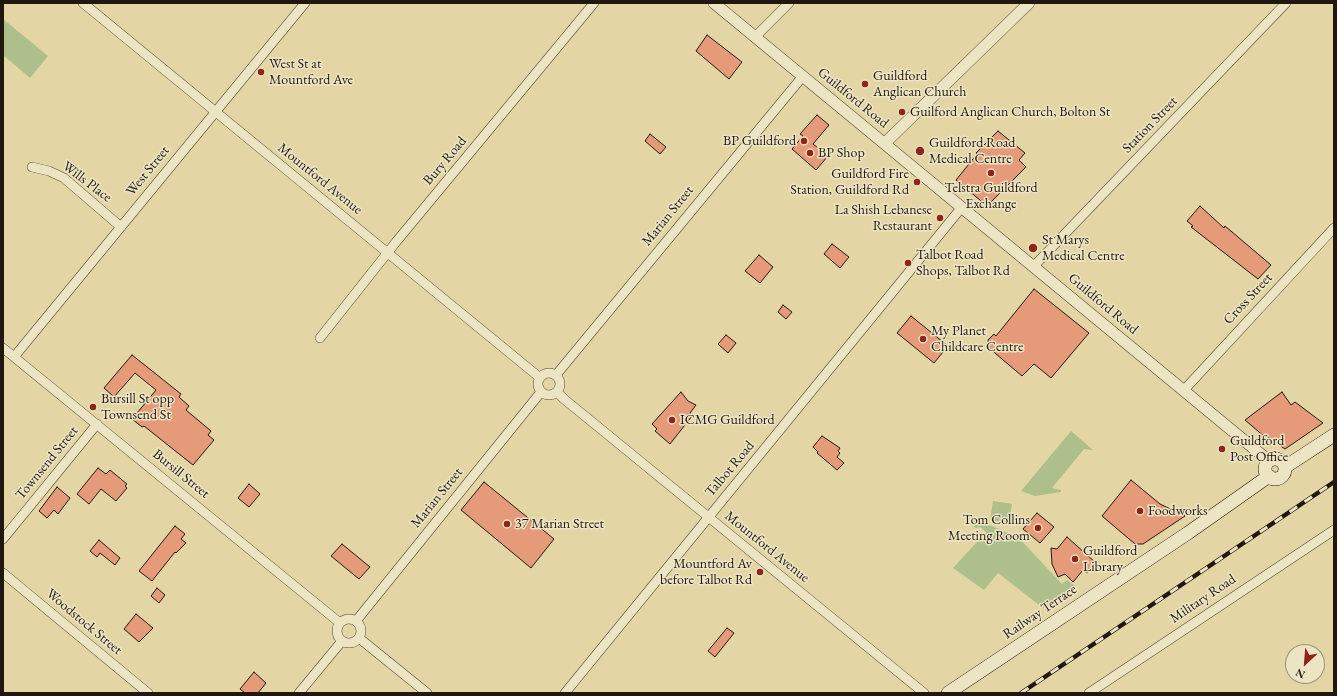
<!DOCTYPE html>
<html>
<head>
<meta charset="utf-8">
<style>
	body { margin:0 }
	#map { position:relative; width:1337px; height:696px; overflow:hidden; background:#e3d6a4; font-family:"EB Garamond",serif }
	canvas { display:block }
	.frame { position:absolute; inset:0; border:4px solid #22170f; pointer-events:none }
	.north { position:absolute; left:1285px; top:644px; width:40px; height:40px; box-sizing:border-box; background:#ede4c4; border:1px solid #9c927c; border-radius:50%; rotate:206deg; font-size:11px; font-weight:700; line-height:16px; text-align:center; color:#22170f }
	.north::after { content:''; display:block; margin:auto; width:14px; height:18px; background:#8f2418; clip-path:polygon(50% 0,100% 100%,50% 72%,0 100%) }
</style>
</head>
<body>
<div id="map">
<canvas width="1337" height="696"></canvas>
<div class="frame"></div>
<div class="north">N</div>
</div>
<script>
const ctx = document.querySelector('canvas').getContext('2d');
ctx.lineJoin = 'round';
function paint(path, color) { ctx.fillStyle = color; ctx.fill(path, 'evenodd'); }
const shape = rows => new Path2D(rows.map(r => 'M' + r).join(''));
function trace(path, color, width, dash) { ctx.strokeStyle = color; ctx.lineWidth = width; ctx.lineCap = dash ? 'butt' : 'round'; ctx.setLineDash(dash || []); ctx.stroke(path); }
function write(font, color, halo, rows, align = 'center') {
  ctx.font = font + ' "EB Garamond",serif'; ctx.lineWidth = 3; ctx.setLineDash([]); ctx.textBaseline = 'middle'; ctx.strokeStyle = halo; ctx.fillStyle = color; for (const [text, x, y, turn = 0] of rows) {
    ctx.save(); ctx.translate(x, y); ctx.rotate((+turn || 0) * Math.PI / 180); ctx.textAlign = isNaN(turn) ? turn : align; if (halo) ctx.strokeText(text, 0, 0); ctx.fillText(text, 0, 0); ctx.restore();
  }
}
paint(shape([
	[3,19,48,56,30,78,3,55],
	[1071,431,1093,450,1084,449,1052,488,1061,490,1061,492,1035,496,1021,491],
	[993,501,1012,504,1009,523,990,520],
	[973,518,1008,533,1016,535,1062,584,1067,580,1076,587,1043,608,998,573,984,590,953,568,986,532,980,527,976,528,972,525]
]), '#adbf8b');
const building = shape([
	[707,35,742,62,729,79,696,51,707,35],
	[817,115,829,125,813,144,828,156,816,170,792,149,803,136,800,134,817,115],
	[998,131,1025,153,1019,160,1026,167,987,206,956,180,977,154,976,153,998,131],
	[650,134,666,147,660,154,645,141,650,134],
	[1200,206,1224,228,1225,226,1271,265,1258,279,1191,227,1193,226,1187,221,1200,206],
	[832,244,849,257,840,268,824,254,832,244],
	[759,255,773,267,760,283,745,271,759,255],
	[1034,289,1089,333,1051,378,1034,364,1022,376,989,348,988,340,994,334,996,336,1034,289],
	[783,305,792,312,786,319,778,312,783,305],
	[911,316,948,346,934,363,897,333,911,316],
	[726,335,736,343,728,353,718,344,726,335],
	[132,355,181,394,179,397,189,406,186,410,211,431,208,435,214,440,193,465,144,426,142,427,132,419,156,390,135,373,114,397,104,388,132,355],
	[681,392,688,401,696,405,690,413,692,416,670,444,655,431,657,429,652,424,681,392],
	[1282,392,1291,405,1295,402,1323,423,1285,449,1268,437,1266,438,1245,420,1282,392],
	[822,436,840,448,838,451,840,453,837,457,844,463,837,470,817,453,818,452,813,447,822,436],
	[98,468,106,474,110,470,127,484,125,486,127,488,116,501,101,489,89,504,77,494,98,468],
	[1131,480,1160,504,1185,516,1143,544,1135,544,1102,516,1131,480],
	[484,482,554,539,531,568,461,510,484,482],
	[249,484,260,494,249,507,238,498,249,484],
	[57,487,70,498,58,514,54,510,47,518,39,511,57,487],
	[1037,513,1054,527,1040,543,1023,529,1037,513],
	[175,526,185,534,181,539,186,543,176,553,175,552,152,581,139,571,175,526],
	[1067,537,1096,563,1087,573,1083,570,1073,582,1065,574,1058,577,1052,564,1051,548,1057,549,1067,537],
	[99,540,120,558,115,565,100,553,97,557,90,551,99,540],
	[342,544,370,567,359,579,331,556,342,544],
	[157,588,165,595,159,603,151,596,157,588],
	[136,614,153,628,139,642,124,629,136,614],
	[727,628,734,633,715,657,708,651,727,628],
	[254,672,266,683,258,693,245,693,240,689,254,672]
]);
paint(building, '#e59a7a');
trace(building, '#22170f', 1);
const minor = shape([
	[83,3,539,377],
	[756,36,789,3],
	[32,167,49,171,64,178,121,227],
	[1034,266,1286,3],
	[320,338,396,242,594,3],
	[3,348,340,623],
	[14,357,305,3],
	'538 384a11 11 0 1 1 22 0a11 11 0 1 1-22 0Z',
	[556,375,803,76],
	[1184,390,1334,228],
	[557,392,564,399,924,693],
	[3,539,97,424],
	[3,573,148,693],
	'337 631a12 12 0 1 1 24 0a12 12 0 1 1-24 0Z',
	[356,621,541,392],
	[359,638,427,693],
	[299,693,342,641],
	[565,693,962,207],
	[1089,693,1334,530]
]);
const tertiary = shape([
	[714,3,1269,461],
	[885,143,1029,3]
]);
const secondary = shape([
	'1265 469a10 10 0 1 1 20 0a10 10 0 1 1-20 0Z',
	[1285,467,1334,435],
	[948,693,1188,533,1269,476]
]);
trace(minor, '#524734', 10);
trace(tertiary, '#524734', 12);
trace(secondary, '#22170f', 14);
trace(minor, '#ede4c4', 9);
trace(tertiary, '#ede4c4', 11);
trace(secondary, '#ede4c4', 13);
const rail = shape([
	[1021,693,1334,482]
]);
trace(rail, '#22170f', 4.5);
trace(rail, '#ede4c4', 3, [9]);
for (const [x, y, r, color] of [
	[261,72,4,"#8f2418"],
	[865,84,4,"#8f2418"],
	[902,112,4,"#8f2418"],
	[804,141,4,"#8f2418"],
	[920,151,5,"#8f2418"],
	[810,153,4,"#8f2418"],
	[991,173,4,"#8f2418"],
	[917,182,4,"#8f2418"],
	[940,218,4,"#8f2418"],
	[1033,248,5,"#8f2418"],
	[908,263,4,"#8f2418"],
	[923,339,4,"#8f2418"],
	[93,407,4,"#8f2418"],
	[672,420,4,"#8f2418"],
	[1222,449,4,"#8f2418"],
	[1140,511,4,"#8f2418"],
	[507,524,4,"#8f2418"],
	[1038,528,4,"#8f2418"],
	[1075,559,4,"#8f2418"],
	[760,572,4,"#8f2418"]
]) { const dot = new Path2D(); dot.arc(x, y, r, 0, 2 * Math.PI); ctx.fillStyle = color; ctx.fill(dot); trace(dot, '#ede4c4', 1.5); }
write('14px', '#22170f', '#ede4c4', [
	["West St at",269,64],
	["Mountford Ave",269,80],
	["Guildford",873,76],
	["Anglican Church",873,92],
	["Guilford Anglican Church, Bolton St",910,112],
	["BP Guildford",796,141,"right"],
	["Guildford Road",929,143],
	["Medical Centre",929,159],
	["BP Shop",818,153],
	["Guildford Fire",909,174,"right"],
	["Station, Guildford Rd",909,190,"right"],
	["Telstra Guildford",991,188,"center"],
	["Exchange",991,204,"center"],
	["La Shish Lebanese",932,210,"right"],
	["Restaurant",932,226,"right"],
	["St Marys",1042,240],
	["Medical Centre",1042,256],
	["Talbot Road",916,255],
	["Shops, Talbot Rd",916,271],
	["My Planet",931,331],
	["Childcare Centre",931,347],
	["Bursill St opp",101,399],
	["Townsend St",101,415],
	["ICMG Guildford",680,420],
	["Guildford",1230,441],
	["Post Office",1230,457],
	["Foodworks",1148,511],
	["Tom Collins",1030,520,"right"],
	["Meeting Room",1030,536,"right"],
	["37 Marian Street",515,524],
	["Guildford",1083,551],
	["Library",1083,567],
	["Mountford Av",752,564,"right"],
	["before Talbot Rd",752,580,"right"]
], 'left');
write('14px', '#22170f', '#ede4c4', [
	["Guildford Road",853,98,39],
	["Station Street",1150,125,-46],
	["Bury Road",445,161,-50],
	["West Street",148,171,-51],
	["Mountford Avenue",320,179,39],
	["Wills Place",87,182,37],
	["Marian Street",668,216,-51],
	["Cross Street",1248,299,-47],
	["Guildford Road",1103,304,40],
	["Townsend Street",47,463,-51],
	["Talbot Road",730,469,-50],
	["Bursill Street",181,474,39],
	["Marian Street",437,498,-51],
	["Mountford Avenue",767,547,39],
	["Military Road",1203,599,-34],
	["Railway Terrace",1040,612,-34],
	["Woodstock Street",84,622,40]
]);
</script>
</body>
</html>
